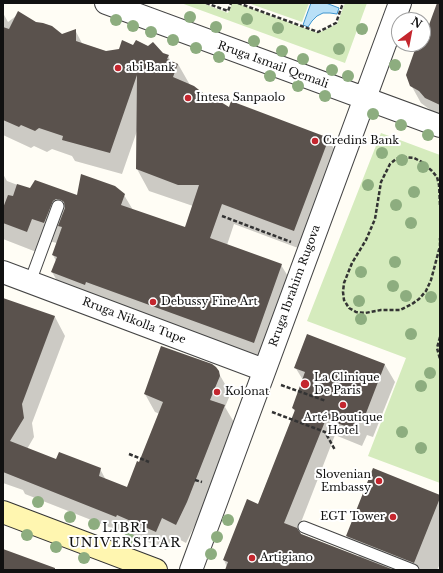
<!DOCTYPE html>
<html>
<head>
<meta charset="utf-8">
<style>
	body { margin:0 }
	#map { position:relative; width:443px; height:573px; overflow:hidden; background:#fffdf5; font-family:"Libre Baskerville",serif }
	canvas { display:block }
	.frame { position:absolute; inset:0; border:4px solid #111; pointer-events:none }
	.north { position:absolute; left:391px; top:12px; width:40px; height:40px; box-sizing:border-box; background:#fff; border:1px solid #a0a0a0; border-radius:50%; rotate:32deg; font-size:11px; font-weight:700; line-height:16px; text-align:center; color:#111 }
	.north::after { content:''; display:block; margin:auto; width:14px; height:18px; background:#c4262e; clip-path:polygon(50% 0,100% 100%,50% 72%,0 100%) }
</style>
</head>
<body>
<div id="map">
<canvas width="443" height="573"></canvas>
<div class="frame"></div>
<div class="north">N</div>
</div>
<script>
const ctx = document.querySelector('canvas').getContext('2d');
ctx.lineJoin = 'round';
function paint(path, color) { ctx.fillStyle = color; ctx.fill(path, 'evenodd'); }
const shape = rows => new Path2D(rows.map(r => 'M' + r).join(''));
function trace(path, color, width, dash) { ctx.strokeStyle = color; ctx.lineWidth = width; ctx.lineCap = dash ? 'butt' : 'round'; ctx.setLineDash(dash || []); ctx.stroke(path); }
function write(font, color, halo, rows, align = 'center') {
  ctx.font = font + ' "Libre Baskerville",serif'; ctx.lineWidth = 4; ctx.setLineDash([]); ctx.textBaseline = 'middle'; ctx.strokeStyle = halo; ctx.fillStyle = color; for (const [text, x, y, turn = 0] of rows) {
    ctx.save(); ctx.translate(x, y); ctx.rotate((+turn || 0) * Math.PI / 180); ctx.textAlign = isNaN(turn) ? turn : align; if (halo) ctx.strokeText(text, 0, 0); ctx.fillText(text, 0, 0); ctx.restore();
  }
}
paint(shape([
	[181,3,202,3,228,13,232,3,236,3,318,33,337,24,345,3,367,3,345,63],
	[248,3,309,3,302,22],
	[381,133,440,155,440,483,368,456,406,358,307,321]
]), '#d5ebbd');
const water = shape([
	[311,3,326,3,339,8,337,14,330,13,323,13,317,16,312,21,308,27,303,25,311,3]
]);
paint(water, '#b9e0f7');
trace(water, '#3f96cf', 1);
paint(shape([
	[438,3,440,3,440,117,421,103,411,85,418,44,423,44,423,33,427,34],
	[3,13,8,22,20,13,36,23,61,35,75,30,83,45,106,52,134,47,162,54,168,56,171,62,178,64,190,85,208,98,229,108,328,139,341,160,306,251,234,224,227,245,281,265,294,286,266,363,64,293,52,272,56,261,53,255,57,243,44,240,39,253,3,239,3,174,7,181,31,190,77,196,124,195,133,210,185,229,193,206,149,191,137,169,137,131,122,174,75,161,72,156,52,149,47,152,34,146,31,148,3,135],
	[3,299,55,317,65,336,32,423,34,437,27,449,57,460,100,469,106,480,128,488,140,464,160,414,155,412,145,394,218,372,229,391,230,395,225,407,235,424,197,521,186,543,173,536,166,550,128,533,127,534,25,494,23,490,3,483],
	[307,335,385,365,395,382,373,437,367,435,362,446,335,435,298,530,301,534,360,558,347,536,440,496,440,564,437,570,228,570,224,560,258,505,295,412,293,408,303,380,295,367]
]), '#0003');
paint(shape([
	[437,3,440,3,440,105,425,98,419,91,410,86,406,75,417,44,423,44,423,32,426,33],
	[18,11,36,22,43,23,52,26,62,34,76,29,76,41,106,51,119,49,122,40,133,45,136,40,148,46,153,42,163,53,169,55,167,59,178,64,173,77,194,86,208,97,211,96,229,107,231,101,329,138,294,231,222,204,210,238,282,264,254,343,86,282,85,285,51,272,57,257,52,255,62,227,58,226,65,208,64,202,61,200,56,199,53,201,44,223,32,219,27,232,3,223,3,208,8,195,13,196,17,184,30,188,35,180,77,195,81,174,115,186,125,194,121,205,185,227,199,185,178,185,136,169,137,75,110,153,62,140,63,136,39,128,35,131,21,125,19,127,3,120,3,27,9,29],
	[3,298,55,316,22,404,24,418,10,441,56,459,59,452,101,468,99,476,127,487,137,461,139,462,163,402,144,394,161,346,212,364,216,367,219,371,220,376,210,400,225,405,187,502,176,525,162,518,156,532,117,515,116,517,3,472],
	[307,334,385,364,363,421,357,418,353,429,326,419,284,523,297,528,301,534,394,570,225,570,228,562,223,560,247,499,258,504,295,410,292,408,305,372,294,368],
	[373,468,440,495,440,498,414,563,346,536],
	[3,549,55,568,55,570,3,570]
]), '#5a524d');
const service = shape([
	[30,282,58,206],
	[304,527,413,570]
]);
const minor = shape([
	[3,272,264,370]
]);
const tertiary = shape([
	[106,3,440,126],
	[191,570,400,3]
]);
const secondary = shape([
	[3,512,156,570]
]);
trace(service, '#444', 13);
trace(minor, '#444', 24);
trace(tertiary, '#444', 24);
trace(secondary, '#333', 24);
trace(shape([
	[206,3,228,11,231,3],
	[238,3,318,32,336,23,343,3],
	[440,205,439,185,437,177,432,171,422,162,414,158,403,157,396,159,390,164,381,182,375,219,366,240,352,263,344,283,343,292,344,300,349,308,356,312,365,313,381,310,400,310,412,304,419,299,426,291,431,280,440,246,440,238],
	[222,216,291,242],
	[440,337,437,348,440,359],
	[281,385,326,401],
	[272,412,325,432,335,450],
	[129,454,149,462],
	[195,480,202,482]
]), '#333', 2.5, [4, 2]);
trace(service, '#fff', 11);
trace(minor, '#fff', 22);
trace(tertiary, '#fff', 22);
trace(secondary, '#fff6b0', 22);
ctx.fillStyle = '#8dad7f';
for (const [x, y] of [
	[190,17],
	[247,19],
	[116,20],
	[133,26],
	[216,27],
	[278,28],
	[362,29],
	[151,32],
	[173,40],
	[254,41],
	[196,48],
	[339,49],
	[282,51],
	[219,57],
	[303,59],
	[395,65],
	[332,70],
	[270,76],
	[348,76],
	[298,86],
	[325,96],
	[373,114],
	[401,125],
	[428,135],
	[382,153],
	[402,160],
	[423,167],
	[368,185],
	[414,192],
	[396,205],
	[411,223],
	[395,262],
	[361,272],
	[393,286],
	[406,296],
	[431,297],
	[359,301],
	[361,319],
	[411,334],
	[430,373],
	[421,386],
	[402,432],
	[421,448],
	[38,502],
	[70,517],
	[228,520],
	[94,524],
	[27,535],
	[217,537],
	[129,539],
	[56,547],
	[211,554],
	[84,558]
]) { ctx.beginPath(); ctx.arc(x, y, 6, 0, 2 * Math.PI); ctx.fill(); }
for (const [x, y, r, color] of [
	[118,68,4,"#c4262e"],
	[188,98,4,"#c4262e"],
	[315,141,4,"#c4262e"],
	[153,302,4,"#c4262e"],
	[305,384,5,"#c4262e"],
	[217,392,4,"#c4262e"],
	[343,405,4,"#c4262e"],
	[379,481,4,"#c4262e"],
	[393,517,4,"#c4262e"],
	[252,558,4,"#c4262e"]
]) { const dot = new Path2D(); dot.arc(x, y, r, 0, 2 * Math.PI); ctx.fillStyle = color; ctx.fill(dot); trace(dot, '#fff', 1.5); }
write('11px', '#111', '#fff', [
	["Rruga Ismail Qemali",273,65,20],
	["Rruga Ibrahim Rugova",295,286,-70],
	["Rruga Nikolla Tupe",134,321,21]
]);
write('11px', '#111', '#fff', [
	["abi Bank",126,68],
	["Intesa Sanpaolo",196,98],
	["Credins Bank",323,141],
	["Debussy Fine Art",161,302],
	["La Clinique",314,378],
	["De Paris",314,391],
	["Kolonat",225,392],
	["Arté Boutique",343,418,"center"],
	["Hotel",343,431,"center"],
	["Slovenian",371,475,"right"],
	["Embassy",371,488,"right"],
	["EGT Tower",385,517,"right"],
	["Artigiano",260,558]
], 'left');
ctx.letterSpacing = '1px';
write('13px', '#111', '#fff', [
	["LIBRI",125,528],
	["UNIVERSITAR",125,543]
]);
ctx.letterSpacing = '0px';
</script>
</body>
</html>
